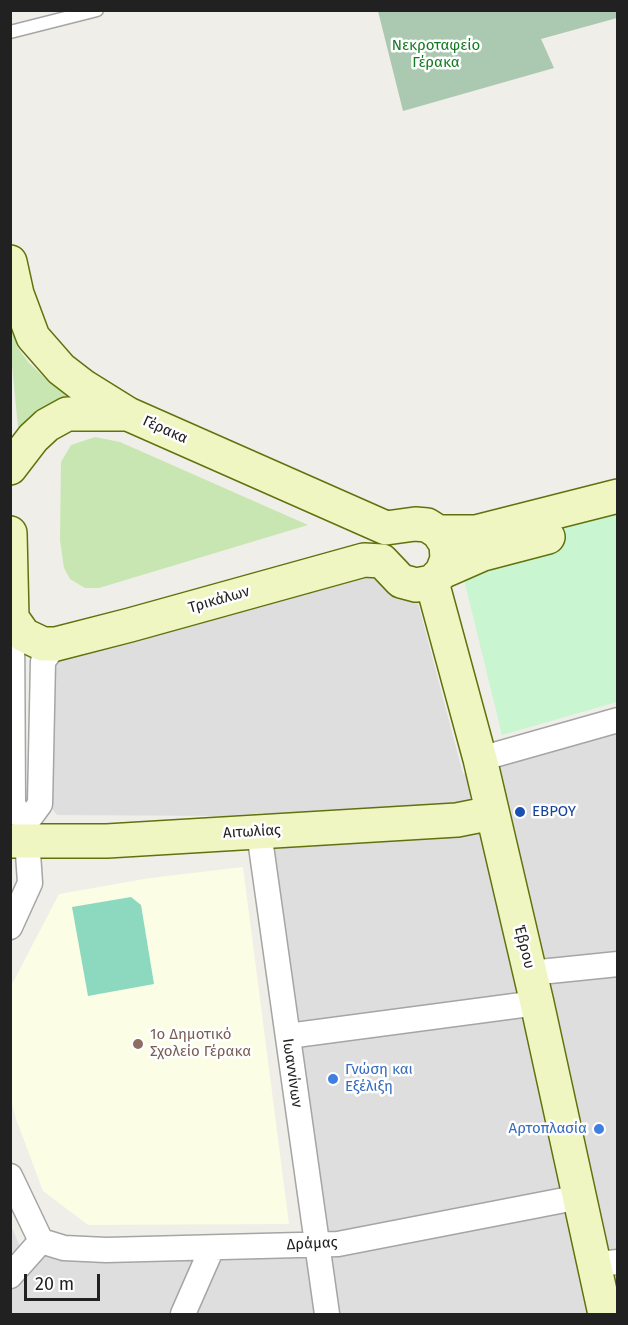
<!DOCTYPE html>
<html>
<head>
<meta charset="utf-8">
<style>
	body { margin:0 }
	#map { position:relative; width:628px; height:1325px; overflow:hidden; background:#f0eee8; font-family:"Fira Sans",sans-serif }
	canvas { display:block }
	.frame { position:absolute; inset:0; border:12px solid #212121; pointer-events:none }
	.scale { position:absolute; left:24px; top:1274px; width:76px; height:27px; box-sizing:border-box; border:3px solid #212121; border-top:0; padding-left:8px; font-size:18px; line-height:21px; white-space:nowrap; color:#212121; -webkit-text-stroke:4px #fff; paint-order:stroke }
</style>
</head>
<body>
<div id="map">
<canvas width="628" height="1325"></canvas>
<div class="frame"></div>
<div class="scale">20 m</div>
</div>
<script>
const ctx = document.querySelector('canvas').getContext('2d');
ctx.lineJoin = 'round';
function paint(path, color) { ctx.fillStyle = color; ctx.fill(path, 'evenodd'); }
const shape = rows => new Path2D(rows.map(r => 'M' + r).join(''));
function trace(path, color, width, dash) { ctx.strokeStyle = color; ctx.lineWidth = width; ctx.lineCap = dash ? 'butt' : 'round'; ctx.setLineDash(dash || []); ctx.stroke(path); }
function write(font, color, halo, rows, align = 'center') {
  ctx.font = font + ' "Fira Sans",sans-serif'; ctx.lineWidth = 5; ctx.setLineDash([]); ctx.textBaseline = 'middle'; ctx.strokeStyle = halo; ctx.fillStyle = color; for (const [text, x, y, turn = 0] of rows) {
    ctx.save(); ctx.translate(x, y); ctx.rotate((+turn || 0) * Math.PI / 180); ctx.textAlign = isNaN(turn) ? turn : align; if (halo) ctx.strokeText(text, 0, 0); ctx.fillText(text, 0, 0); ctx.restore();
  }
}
paint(shape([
	[376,566,418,603,463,774,617,729,617,1314,11,1314,10,1223,21,1249,222,1260,328,1254,264,813,225,816,57,815,48,803,51,668,74,651]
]), '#dfdede');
paint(shape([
	[243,867,289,1224,88,1225,43,1191,16,1119,11,1101,10,988,59,894,150,878]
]), '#fbfde4');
paint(shape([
	[10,315,17,347,29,363,46,379,79,397,19,438,11,354],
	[95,437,120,442,308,525,99,588,85,588,70,579,64,568,60,540,61,462,71,445]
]), '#c8e6b2');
paint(shape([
	[617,10,617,18,541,39,554,68,403,111,378,11]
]), '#abc8b1');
paint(shape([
	[617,492,617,702,502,735,455,543]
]), '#c9f6d0');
paint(shape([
	[131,897,141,905,154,984,88,996,72,907]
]), '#8cd9c0');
const lane = shape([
	[10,32,97,10]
]);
const street = shape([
	[480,759,618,720],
	[26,823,40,804,43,661,56,644],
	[259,832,327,1314],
	[10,927,30,883,26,823,13,805,12,618],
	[530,973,618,964],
	[288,1036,537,1003],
	[10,1176,41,1241],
	[41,1241,64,1248,106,1250,338,1244,580,1197],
	[596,1264,618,1262],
	[10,1276,41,1241],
	[183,1314,212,1248]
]);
const secondary = shape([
	[10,262,17,294,33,337,61,369,83,386,128,414,386,528,415,524,427,525,438,532,446,544,447,559,442,572,432,582,416,585,401,581,382,561,364,560,130,625,56,644,43,644,24,635,12,618,10,533],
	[10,468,33,438,47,425,67,414,128,414],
	[438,532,476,532,618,496],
	[442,572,483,554,548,537],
	[432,582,480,759,537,1003,605,1314],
	[10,841,107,841,457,820,492,813]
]);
trace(lane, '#a5a5a5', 15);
trace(street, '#a5a5a5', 27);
trace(secondary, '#61720d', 36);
trace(lane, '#fff', 12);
trace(street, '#fff', 24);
trace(secondary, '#f0f6c1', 33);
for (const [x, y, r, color] of [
	[520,812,6,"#1a4fb4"],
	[138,1044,6,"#8d6e63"],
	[333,1079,6,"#3f7fe0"],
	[599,1129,6,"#3f7fe0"]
]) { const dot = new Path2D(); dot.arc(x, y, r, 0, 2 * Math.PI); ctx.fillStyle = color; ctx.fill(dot); trace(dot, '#fff', 2); }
write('15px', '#147a23', '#fff', [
	["Νεκροταφείο",436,46],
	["Γέρακα",436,63]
]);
write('15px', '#212121', '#fff', [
	["Γέρακα",165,430,24],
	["Τρικάλων",219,600,-16],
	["Αιτωλίας",252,832,-3],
	["Έβρου",524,947,76],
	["Ιωαννίνων",292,1073,82],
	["Δράμας",312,1244,-3]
]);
write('15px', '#164399', '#fff', [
	["ΕΒΡΟΥ",532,812]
], 'left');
write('15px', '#785e54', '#fff', [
	["1ο Δημοτικό",150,1035],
	["Σχολείο Γέρακα",150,1052]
], 'left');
write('15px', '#366cbe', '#fff', [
	["Γνώση και",345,1070],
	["Εξέλιξη",345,1087],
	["Αρτοπλασία",587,1129,"right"]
], 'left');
</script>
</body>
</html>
